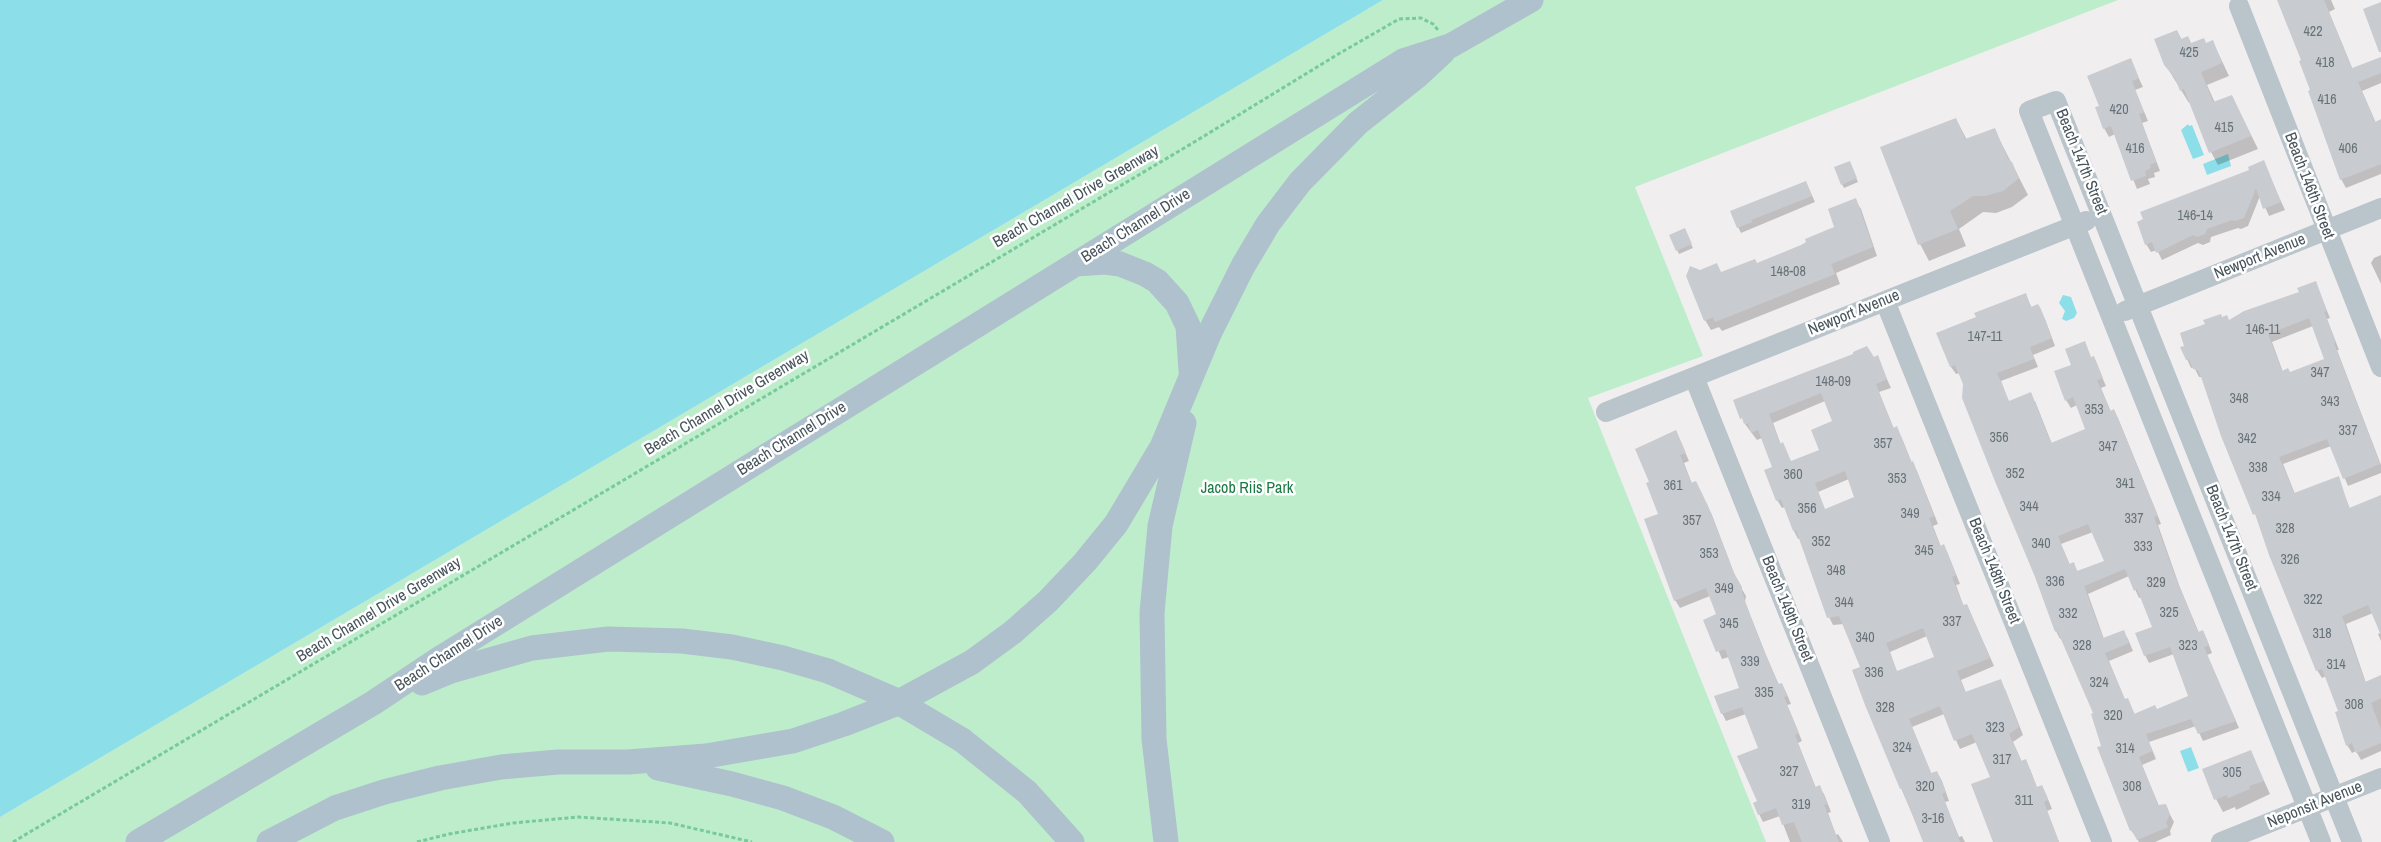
<!DOCTYPE html>
<html>
<head>
<meta charset="utf-8">
<style>
	body { margin:0 }
	canvas { display:block; background:#f1eeef }
</style>
</head>
<body>
<canvas width="2381" height="842"></canvas>
<script>
const ctx = document.querySelector('canvas').getContext('2d');
ctx.lineJoin = 'round';
function paint(path, color) { ctx.fillStyle = color; ctx.fill(path, 'evenodd'); }
const shape = rows => new Path2D(rows.map(r => 'M' + r).join(''));
function trace(path, color, width, dash) { ctx.strokeStyle = color; ctx.lineWidth = width; ctx.lineCap = dash ? 'butt' : 'round'; ctx.setLineDash(dash || []); ctx.stroke(path); }
function write(font, color, halo, rows, align = 'center') {
  ctx.font = font + ' "Archivo Narrow",sans-serif'; ctx.lineWidth = 5; ctx.setLineDash([]); ctx.textBaseline = 'middle'; ctx.strokeStyle = halo; ctx.fillStyle = color; for (const [text, x, y, turn = 0] of rows) {
    ctx.save(); ctx.translate(x, y); ctx.rotate((+turn || 0) * Math.PI / 180); ctx.textAlign = isNaN(turn) ? turn : align; if (halo) ctx.strokeText(text, 0, 0); ctx.fillText(text, 0, 0); ctx.restore();
  }
}
paint(shape([
	[1383,0,2118,0,1635,187,1703,356,1588,398,1766,842,0,842,0,817]
]), '#beedcc');
paint(shape([
	[0,0,1383,0,0,817],
	[2188,124,2189,126,2192,125,2204,155,2193,159,2181,130],
	[2228,154,2231,166,2207,175,2203,164],
	[2063,295,2071,297,2077,313,2074,318,2066,321,2062,319,2065,311,2059,303],
	[2191,747,2199,768,2188,772,2180,751]
]), '#8cdfe9');
paint(shape([
	[2286,0,2331,0,2335,9,2329,12,2353,70,2381,66,2381,83,2362,91,2376,123,2381,121,2381,174,2346,188,2341,179,2303,61],
	[2177,31,2182,40,2188,37,2192,45,2206,45,2213,42,2229,76,2207,85,2215,103,2232,96,2258,149,2218,165,2211,152,2191,102,2189,103,2165,64],
	[2130,60,2143,87,2135,90,2148,121,2142,123,2160,171,2154,173,2155,177,2148,179,2150,184,2137,189,2115,134,2109,137,2104,128,2101,106],
	[1956,119,1967,140,1994,129,2028,195,2012,207,1996,213,1983,212,1959,229,1966,246,1929,261,1920,244],
	[2263,162,2285,210,2269,216,2260,196,2248,226,2241,229,2238,228,2211,237,2210,242,2203,245,2198,243,2162,260,2157,250,2151,252,2146,244],
	[1851,166,1858,182,1844,188,1842,184],
	[1806,182,1815,202,1741,233,1738,227],
	[1855,200,1861,209,1877,256,1836,273,1840,284,1722,331,1719,327,1711,330,1705,320,1700,272,1721,273,1757,264,1802,246,1836,228],
	[1686,234,1693,248,1679,254,1677,250],
	[2381,255,2381,284,2371,263,2374,258],
	[2315,282,2330,318,2327,319,2339,350,2337,350,2381,465,2381,473,2348,486,2331,446,2283,464,2295,494,2338,478,2350,509,2381,496,2381,641,2378,634,2380,633,2373,613,2346,624,2366,683,2381,676,2381,751,2361,760,2356,751,2352,753,2347,745,2340,712,2326,676,2322,678,2317,670,2202,377,2199,377,2194,367,2191,368,2182,348,2222,318,2229,321,2301,292],
	[2313,326,2326,359,2290,374,2283,372,2272,342],
	[2025,294,2032,308,2038,306,2045,319,2055,346,2033,355,2038,367,2001,381,2009,402,2035,401,2052,444,2087,430,2077,405,2071,408,2066,400,2093,357,2106,386,2101,388,2111,412,2114,411,2118,418,2156,511,2161,524,2158,525,2179,585,2199,633,2203,632,2207,640,2212,653,2207,655,2239,728,2203,741,2196,726,2149,742,2156,759,2142,765,2159,806,2165,805,2174,822,2170,831,2171,835,2155,842,2139,842,2131,830,2099,748,2102,746,2095,714,2062,638,2060,639,2056,631,1960,373,1956,374,1951,367,1938,334,1977,318],
	[2093,532,2105,561,2078,572,2073,564,2070,565,2061,544],
	[2129,576,2139,598,2142,597,2154,628,2145,655,2149,663,2174,654,2190,697,2157,710,2135,715,2128,699,2125,700,2109,661,2133,651,2128,639,2123,631,2104,639,2088,594],
	[1877,357,1891,388,1879,392,1894,429,1901,436,1912,463,1917,471,1938,524,1933,526,1941,547,1944,546,1948,554,1960,584,1956,585,1964,607,1967,605,1971,614,1994,666,1961,680,1966,693,2005,689,2023,735,2013,742,2022,762,2030,769,2037,788,2042,786,2046,794,2052,809,2047,811,2059,842,1994,842,1992,778,1977,742,1960,749,1944,714,1912,727,1932,775,1937,772,1942,781,1949,801,1945,802,1959,837,1962,836,1965,842,1924,842,1901,788,1861,668,1844,624,1833,625,1829,617,1800,538,1798,539,1794,531,1785,507,1782,508,1777,500,1774,467,1762,438,1757,440,1745,424],
	[1825,401,1833,422,1821,450,1791,462,1783,444,1781,445,1773,423],
	[1849,479,1856,498,1825,510,1818,492],
	[1927,636,1936,658,1897,672,1890,652],
	[1676,431,1689,461,1684,463,1692,484,1700,490,1712,515,1737,581,1746,596,1745,602,1766,655,1779,685,1782,684,1786,692,1791,704,1787,705,1802,741,1798,743,1816,788,1819,787,1824,794,1831,812,1828,813,1836,835,1838,834,1843,842,1790,842,1780,816,1763,822,1759,814,1760,748,1746,714,1726,721,1722,713,1741,688,1729,657,1722,659,1705,620,1718,615,1710,596,1680,608,1675,600,1660,514],
	[2251,752,2270,794,2236,810,2235,807,2223,812,2216,799]
]), '#0003');
paint(shape([
	[2277,0,2324,0,2352,68,2381,57,2381,73,2358,82,2375,122,2381,119,2381,164,2340,180,2308,91,2310,90,2299,61,2301,60],
	[2381,2,2381,52,2379,52,2363,9],
	[2177,30,2181,39,2188,36,2191,43,2204,38,2206,43,2213,40,2222,63,2201,72,2213,102,2232,95,2251,136,2209,153,2184,89,2180,91,2175,78,2164,65,2154,39],
	[2131,58,2139,78,2132,81,2144,112,2139,114,2156,162,2150,165,2151,168,2145,171,2146,176,2131,181,2111,126,2103,129,2095,107,2099,106,2087,76],
	[1956,118,1965,139,1995,128,2008,159,2012,162,2019,178,2003,191,1985,196,1973,196,1950,211,1958,229,1918,245,1880,147],
	[2264,160,2281,202,2263,209,2256,188,2244,218,2235,221,2232,220,2207,229,2205,234,2197,237,2193,235,2156,253,2152,242,2145,245,2137,222,2143,219,2140,212,2249,170,2248,167],
	[1850,161,1857,178,1841,185,1834,167],
	[1806,181,1812,196,1751,220,1752,222,1737,228,1730,211],
	[1856,198,1873,247,1831,264,1835,274,1715,322,1713,317,1704,321,1686,276,1690,266,1700,270,1717,263,1721,272,1755,259,1757,263,1801,245,1806,242,1805,239,1834,227,1828,209],
	[1685,228,1692,244,1676,251,1669,235],
	[2316,281,2327,311,2324,312,2336,342,2334,343,2380,464,2343,479,2327,439,2279,457,2294,493,2339,476,2349,508,2381,495,2381,635,2368,605,2342,616,2365,682,2381,675,2381,698,2371,703,2381,730,2381,743,2356,753,2352,743,2346,746,2335,712,2338,711,2322,669,2316,671,2269,555,2255,514,2253,515,2221,436,2201,377,2198,370,2193,369,2189,359,2186,360,2180,347,2184,346,2180,333,2205,324,2203,320,2221,314,2222,317,2227,315,2229,320,2244,311,2299,292,2297,288],
	[2309,318,2324,359,2290,372,2288,368,2282,371,2268,334],
	[2026,293,2031,307,2038,304,2041,309,2052,338,2030,347,2034,359,1997,373,2009,401,2031,392,2051,443,2085,429,2073,397,2065,401,2054,371,2071,365,2065,349,2085,341,2091,357,2094,356,2103,378,2097,380,2110,411,2114,409,2152,502,2158,516,2154,517,2175,576,2198,632,2203,630,2209,645,2204,647,2236,721,2198,734,2191,719,2146,734,2152,751,2139,757,2158,805,2166,804,2170,814,2166,823,2168,827,2137,840,2132,830,2130,831,2097,747,2101,746,2091,714,2093,713,2057,630,2055,632,2035,577,1994,479,1962,398,1963,384,1955,365,1950,367,1936,333,1976,317,1974,313],
	[2088,524,2104,561,2077,571,2074,562,2069,564,2058,536],
	[2125,569,2134,591,2137,589,2152,627,2135,633,2144,656,2170,647,2188,696,2157,709,2155,705,2134,714,2128,698,2125,699,2105,653,2129,643,2124,630,2103,638,2084,586],
	[1867,346,1874,357,1878,355,1887,379,1876,384,1893,428,1897,426,1911,462,1913,461,1934,516,1929,518,1940,546,1944,544,1956,575,1952,577,1963,605,1967,604,1990,658,1957,671,1965,692,2001,679,2019,727,2009,734,2021,761,2026,759,2037,787,2042,785,2048,800,2044,802,2059,842,1993,842,1971,784,1990,777,1972,734,1954,741,1940,706,1909,719,1931,773,1937,771,1946,792,1942,794,1960,842,1923,842,1902,788,1900,789,1865,705,1852,670,1860,667,1839,616,1827,618,1796,530,1793,531,1781,499,1776,501,1764,470,1772,467,1758,430,1751,433,1748,423,1744,424,1742,418,1740,419,1733,400,1853,354,1853,352],
	[1821,393,1832,421,1811,430,1819,450,1791,461,1783,442,1780,444,1769,414],
	[1845,471,1854,497,1825,509,1815,483],
	[1923,628,1934,657,1897,671,1886,643],
	[1676,430,1686,453,1680,455,1691,483,1696,481,1708,506,1734,573,1742,587,1742,593,1762,646,1778,684,1782,683,1787,696,1784,697,1799,733,1795,735,1815,787,1820,785,1827,804,1824,805,1839,842,1802,842,1794,822,1782,825,1776,808,1758,815,1753,803,1757,801,1737,756,1758,748,1742,707,1721,714,1714,696,1739,688,1725,649,1716,652,1703,620,1716,614,1706,588,1674,601,1644,519,1658,514,1646,483,1649,482,1635,449],
	[2251,750,2264,781,2249,786,2250,789,2228,798,2227,795,2214,800,2202,769]
]), '#c8ccd1');
trace(shape([
	[13,842,1196,141,1340,53,1399,19,1421,18,1433,24,1438,30],
	[417,842,449,834,513,823,578,817,670,823,752,842]
]), '#77ca99', 3, [4, 2.5]);
trace(shape([
	[2239,6,2381,367],
	[1885,301,2102,842],
	[2125,311,2381,208],
	[1694,377,1880,842],
	[1606,412,2086,221],
	[2221,842,2381,778],
	[2321,842,2029,111,2056,101,2352,842]
]), '#bac4cb', 20);
trace(shape([
	[1076,264,1105,262,1120,264,1145,274,1157,281,1177,303,1188,326,1191,371],
	[422,683,451,671,532,648,608,639,682,641,732,647,783,658,828,671],
	[962,740,1027,792,1072,842],
	[658,768,732,784,783,798,833,817,882,842],
	[138,842,373,703,442,657,1403,61,1450,46,1531,0],
	[269,842,335,808,384,792,440,778,501,767,558,762,628,762,706,756,793,741,844,724,895,704,972,662,1013,632,1048,601,1085,562,1116,524,1162,447,1209,334,1243,266,1268,224,1300,182,1358,123,1416,77,1443,52],
	[1166,842,1154,739,1152,613,1160,526,1184,423]
]), '#afc1cd', 25);
trace(shape([
	[828,671,893,699,962,740]
]), '#afc1cd', 25);
write('14px', '#677278', null, [
	["422",2313,32],
	["425",2189,53],
	["418",2325,63],
	["416",2327,100],
	["420",2119,110],
	["415",2224,128],
	["416",2135,149],
	["406",2348,149],
	["146-14",2195,216],
	["148-08",1788,272],
	["146-11",2263,330],
	["147-11",1985,337],
	["347",2320,373],
	["148-09",1833,382],
	["348",2239,399],
	["343",2330,402],
	["353",2094,410],
	["337",2348,431],
	["356",1999,438],
	["342",2247,439],
	["357",1883,444],
	["347",2108,447],
	["338",2258,468],
	["352",2015,474],
	["360",1793,475],
	["353",1897,479],
	["341",2125,484],
	["361",1673,486],
	["334",2271,497],
	["344",2029,507],
	["356",1807,509],
	["349",1910,514],
	["337",2134,519],
	["357",1692,521],
	["328",2285,529],
	["352",1821,542],
	["340",2041,544],
	["333",2143,547],
	["345",1924,551],
	["353",1709,554],
	["326",2290,560],
	["348",1836,571],
	["336",2055,582],
	["329",2156,583],
	["349",1724,589],
	["322",2313,600],
	["344",1844,603],
	["325",2169,613],
	["332",2068,614],
	["337",1952,622],
	["345",1729,624],
	["318",2322,634],
	["340",1865,638],
	["328",2082,646],
	["323",2188,646],
	["339",1750,662],
	["314",2336,665],
	["336",1874,673],
	["324",2099,683],
	["335",1764,693],
	["308",2354,705],
	["328",1885,708],
	["320",2113,716],
	["323",1995,728],
	["324",1902,748],
	["314",2125,749],
	["317",2002,760],
	["327",1789,772],
	["305",2232,773],
	["320",1925,787],
	["308",2132,787],
	["311",2024,801],
	["319",1801,805],
	["3-16",1933,819]
]);
write('16px', '#47545b', '#fff', [
	["Beach 147th Street",2081,162,68],
	["Beach 146th Street",2309,186,69],
	["Beach Channel Drive Greenway",1076,197,-30],
	["Beach Channel Drive",1136,226,-32],
	["Newport Avenue",2260,257,-22],
	["Newport Avenue",1854,313,-22],
	["Beach Channel Drive Greenway",727,403,-31],
	["Beach Channel Drive",792,439,-32],
	["Beach 147th Street",2231,538,68],
	["Beach 148th Street",1994,571,68],
	["Beach 149th Street",1787,609,68],
	["Beach Channel Drive Greenway",379,610,-31],
	["Beach Channel Drive",449,654,-33],
	["Neponsit Avenue",2315,805,-22]
]);
write('16px', '#197b41', '#fff', [
	["Jacob Riis Park",1247,489]
]);
</script>
</body>
</html>
